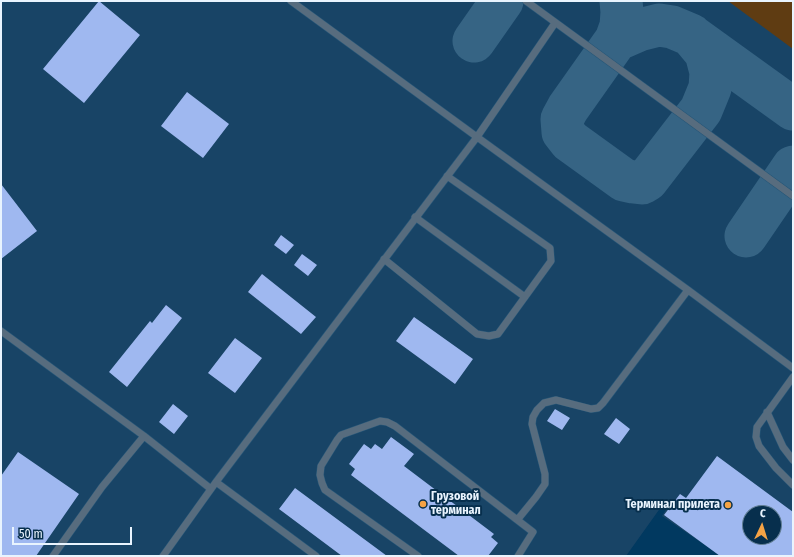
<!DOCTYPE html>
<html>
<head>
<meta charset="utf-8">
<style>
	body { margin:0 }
	#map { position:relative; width:794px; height:557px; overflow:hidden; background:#013960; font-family:"Fira Sans Condensed",sans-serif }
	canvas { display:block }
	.frame { position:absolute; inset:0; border:2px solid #e9f4fe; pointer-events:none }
	.north { position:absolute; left:742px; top:505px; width:40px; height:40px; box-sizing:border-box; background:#072f4d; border:1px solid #617e94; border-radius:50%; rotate:4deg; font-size:11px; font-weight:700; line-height:16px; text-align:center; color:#e9f4fe }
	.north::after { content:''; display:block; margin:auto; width:14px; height:18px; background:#f5a345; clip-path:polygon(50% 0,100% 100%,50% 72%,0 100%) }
	.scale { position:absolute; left:12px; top:527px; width:120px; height:18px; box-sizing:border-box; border:2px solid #e9f4fe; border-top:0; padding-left:5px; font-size:12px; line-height:14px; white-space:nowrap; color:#e9f4fe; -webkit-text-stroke:3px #072f4d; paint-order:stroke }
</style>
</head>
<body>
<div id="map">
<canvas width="794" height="557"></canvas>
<div class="frame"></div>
<div class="north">С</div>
<div class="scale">50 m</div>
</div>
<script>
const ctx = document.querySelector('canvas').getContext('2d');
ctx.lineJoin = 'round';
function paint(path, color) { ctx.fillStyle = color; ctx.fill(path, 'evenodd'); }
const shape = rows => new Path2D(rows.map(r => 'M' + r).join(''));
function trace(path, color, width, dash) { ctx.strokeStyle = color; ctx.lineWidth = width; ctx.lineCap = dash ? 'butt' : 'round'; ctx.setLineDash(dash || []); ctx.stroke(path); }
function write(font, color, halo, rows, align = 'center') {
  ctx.font = font + ' "Fira Sans Condensed",sans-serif'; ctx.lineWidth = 4; ctx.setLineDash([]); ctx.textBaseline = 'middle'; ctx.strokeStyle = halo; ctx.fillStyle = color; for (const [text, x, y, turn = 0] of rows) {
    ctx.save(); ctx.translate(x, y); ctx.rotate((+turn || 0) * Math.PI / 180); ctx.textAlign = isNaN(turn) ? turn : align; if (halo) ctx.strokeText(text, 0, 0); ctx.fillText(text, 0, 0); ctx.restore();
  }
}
paint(shape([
	[1,1,793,1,792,534,721,556,662,516,670,503,666,500,626,556,1,556],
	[750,513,774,513,774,537,750,537]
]), '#184466');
paint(shape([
	[728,1,793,1,793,49]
]), '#5f3c12');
trace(shape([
	[693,37,793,109],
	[616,40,639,30,659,25,672,27,691,35,706,53,711,72,710,88,701,110,647,180,642,183,633,182,624,180,570,141,563,132,562,119,568,108,616,40,621,26,622,12,621,1],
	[474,41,502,1],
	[746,236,793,167]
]), '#366484', 43);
paint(shape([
	[99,1,140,35,84,103,43,69],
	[187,92,229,124,203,158,161,126],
	[1,184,37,231,1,259],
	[281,235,294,245,286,254,274,245],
	[302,254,317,265,308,276,294,265],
	[262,274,316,317,301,334,248,292],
	[166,305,182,318,127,387,109,372,150,321,152,323],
	[414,317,473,359,455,384,396,341],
	[235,338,262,358,235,393,208,373],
	[173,404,188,416,174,434,159,422],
	[555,409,570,418,562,430,547,421],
	[616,418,630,429,619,444,604,434],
	[391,437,414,454,404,466,494,534,491,537,498,543,488,556,459,556,351,475,355,469,349,464,364,444,371,449,375,444,382,449],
	[18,452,79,494,36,556,1,556,1,476],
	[717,456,793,512,793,556,720,556,664,515,680,494,686,498],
	[750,513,774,513,774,537,750,537],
	[295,488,387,556,342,556,279,509]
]), '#9fb8f0');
const service = shape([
	[291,1,477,137,555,23],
	[526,1,793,196],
	[415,217,525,297],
	[384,259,477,334,489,336,498,334,551,261,550,248,447,176],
	[1,331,144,436,211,489],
	[793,377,757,427,756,437,759,446,776,468,793,485],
	[767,412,783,447,793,460],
	[216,482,477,137,688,290,793,368],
	[518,519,536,497,545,484,545,474,532,424,533,417,537,410,544,403,556,400,591,409,598,408,603,403,688,290],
	[53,556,102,487,144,436],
	[163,556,216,482,316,556],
	[418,556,325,490,322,483,320,475,321,466,337,440,341,435,380,421,387,422,395,426,533,532,518,556]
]);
trace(service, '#265779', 8);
trace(service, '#576c7e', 7);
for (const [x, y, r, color] of [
	[423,504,4,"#f5a345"],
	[728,505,4,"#f5a345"]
]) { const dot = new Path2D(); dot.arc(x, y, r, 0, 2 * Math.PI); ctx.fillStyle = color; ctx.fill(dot); trace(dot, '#072f4d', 1.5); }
write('bold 12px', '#e9f4fe', '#072f4d', [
	["Грузовой",431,497],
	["терминал",431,511],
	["Терминал прилета",720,505,"right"]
], 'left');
</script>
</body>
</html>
